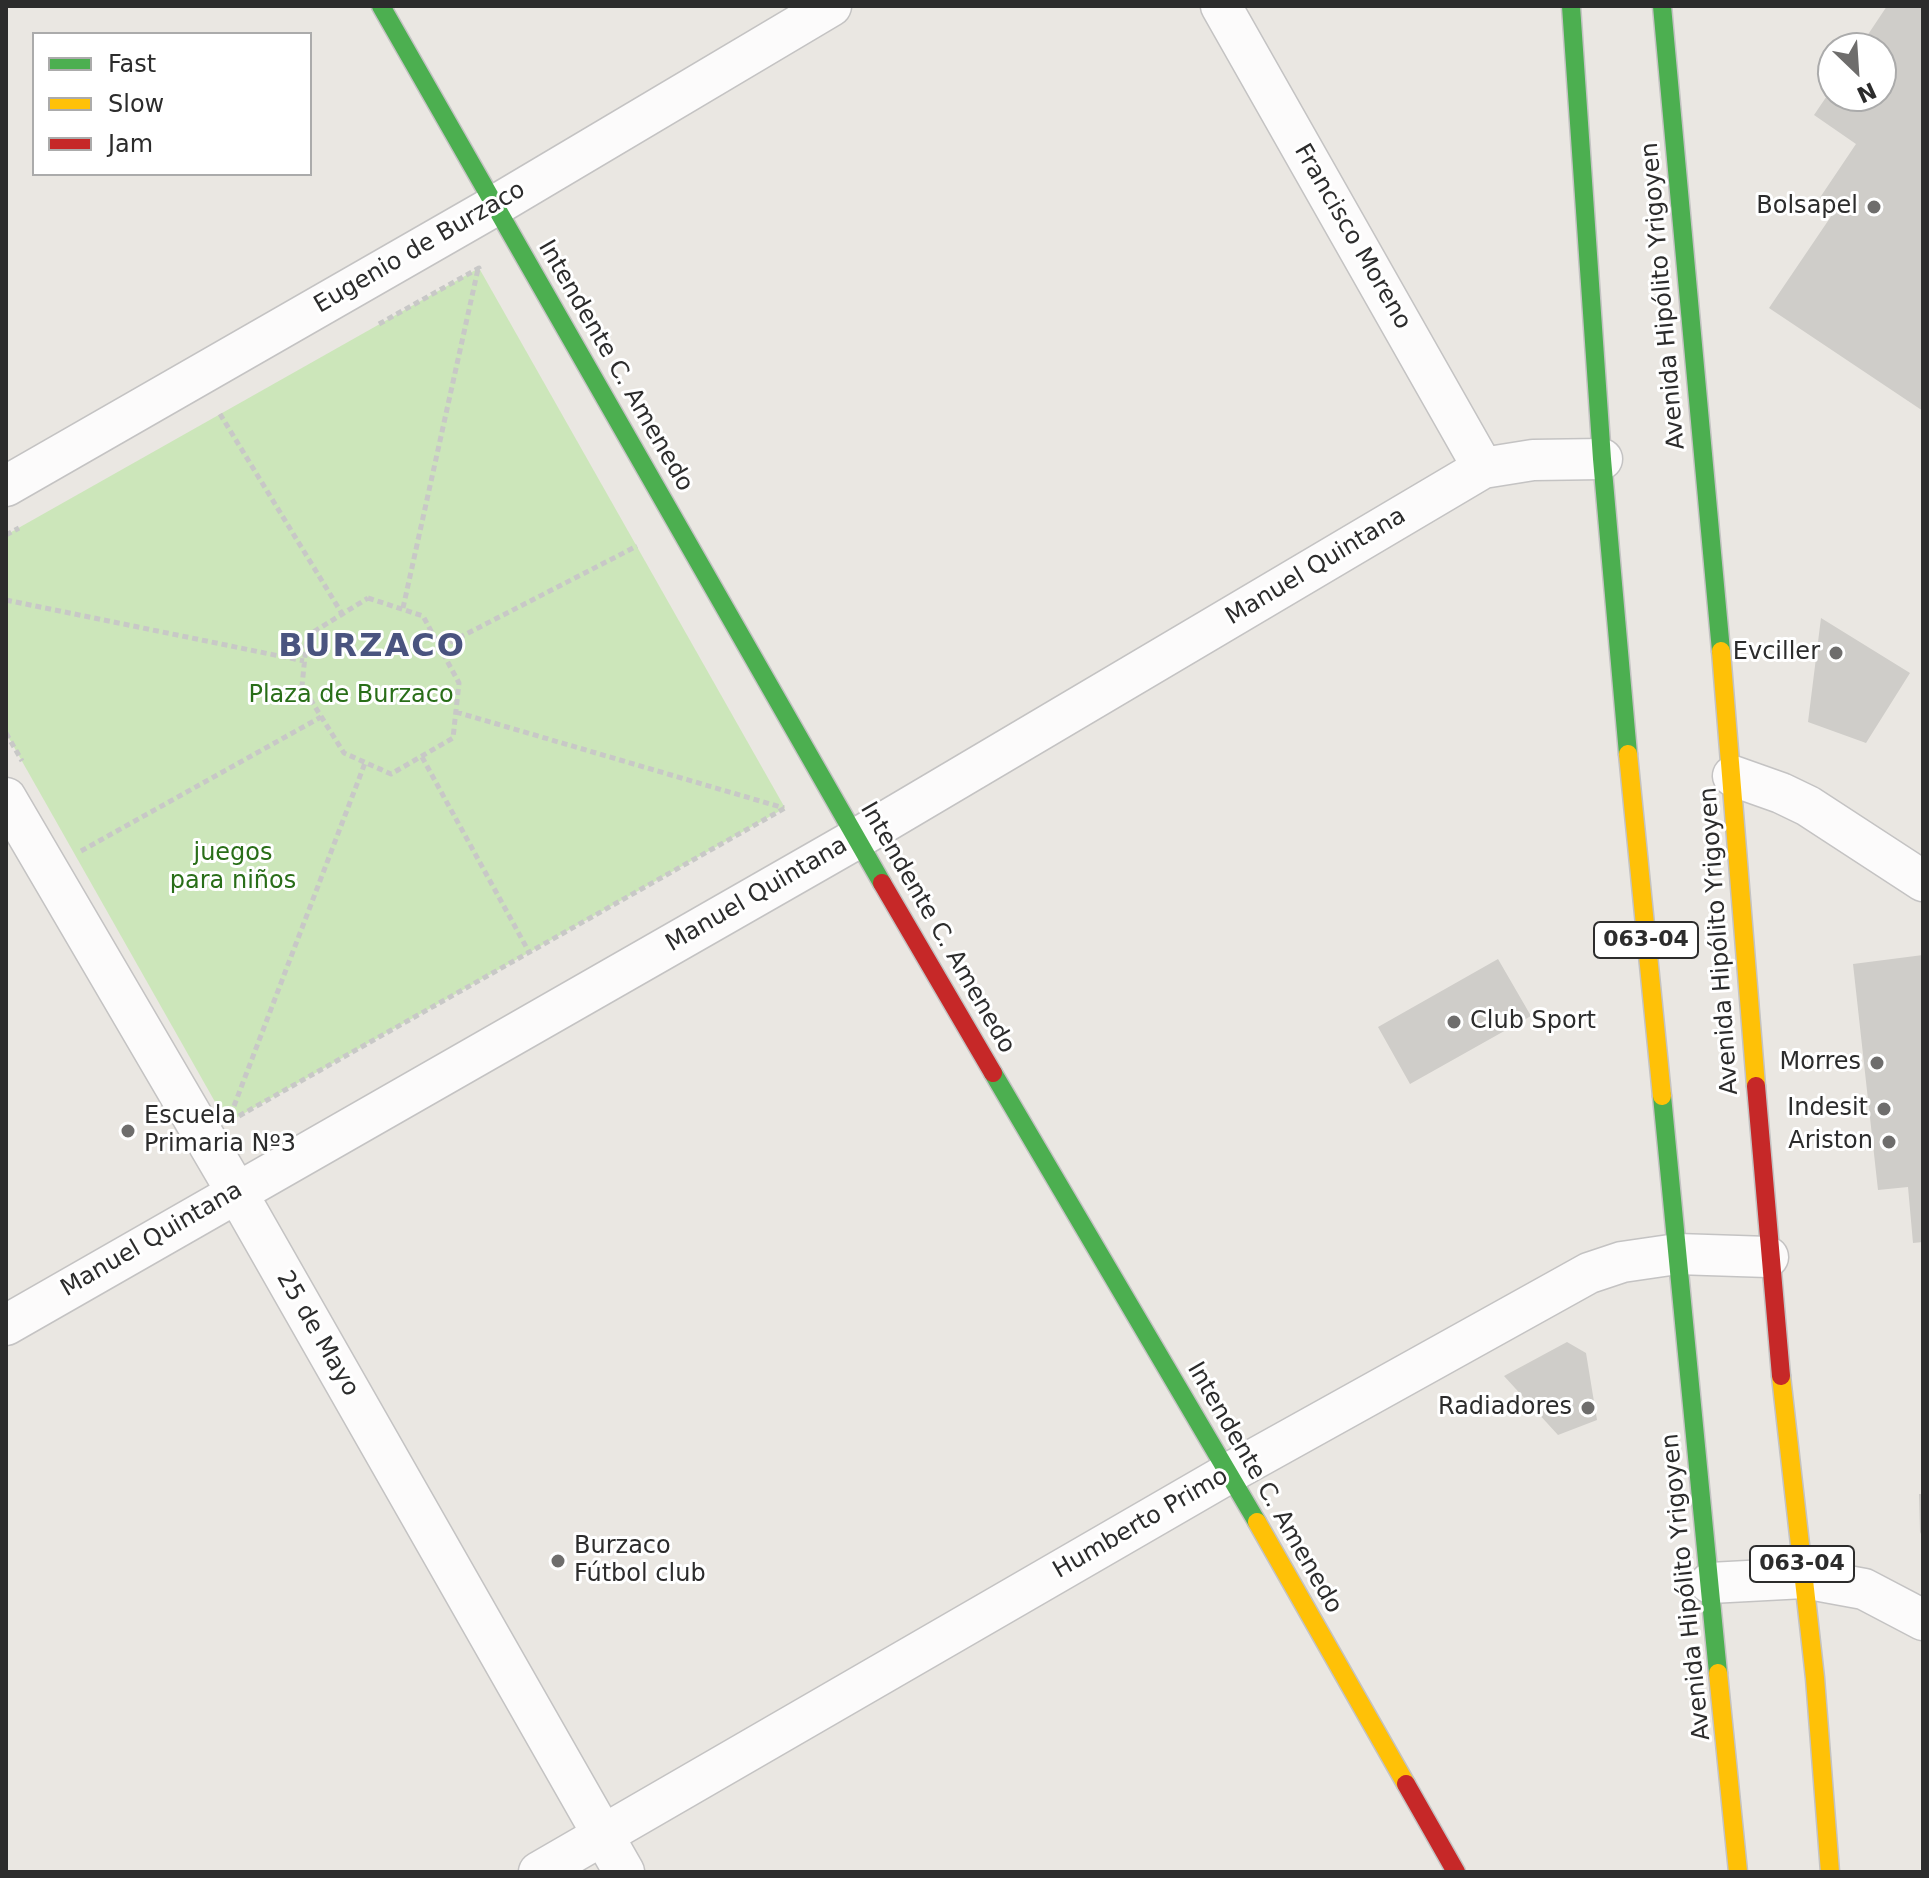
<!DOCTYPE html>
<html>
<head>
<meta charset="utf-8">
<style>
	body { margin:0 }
	#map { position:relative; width:1929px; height:1878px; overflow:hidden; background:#eae7e2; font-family:"DejaVu Sans",sans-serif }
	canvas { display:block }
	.frame { position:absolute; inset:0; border:8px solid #2c2c2c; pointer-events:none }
	.legend { position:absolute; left:32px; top:32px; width:280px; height:144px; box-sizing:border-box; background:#fff; border:2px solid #ababab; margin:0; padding:10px 14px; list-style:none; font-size:24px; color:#2c2c2c }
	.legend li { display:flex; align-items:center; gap:16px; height:40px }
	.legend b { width:40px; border:2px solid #ababab }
	.north { position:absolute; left:1817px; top:32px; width:80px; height:80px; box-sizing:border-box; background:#fff; border:2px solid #ababab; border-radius:50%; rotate:155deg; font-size:22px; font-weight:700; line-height:32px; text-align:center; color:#2c2c2c }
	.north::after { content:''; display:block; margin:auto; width:28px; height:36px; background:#6e6d6c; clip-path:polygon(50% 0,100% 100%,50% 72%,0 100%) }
</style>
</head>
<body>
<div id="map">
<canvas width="1929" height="1878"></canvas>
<div class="frame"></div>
<ul class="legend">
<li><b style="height:10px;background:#4caf50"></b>Fast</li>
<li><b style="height:10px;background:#ffc107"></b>Slow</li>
<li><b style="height:10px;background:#c62828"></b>Jam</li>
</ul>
<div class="north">N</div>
</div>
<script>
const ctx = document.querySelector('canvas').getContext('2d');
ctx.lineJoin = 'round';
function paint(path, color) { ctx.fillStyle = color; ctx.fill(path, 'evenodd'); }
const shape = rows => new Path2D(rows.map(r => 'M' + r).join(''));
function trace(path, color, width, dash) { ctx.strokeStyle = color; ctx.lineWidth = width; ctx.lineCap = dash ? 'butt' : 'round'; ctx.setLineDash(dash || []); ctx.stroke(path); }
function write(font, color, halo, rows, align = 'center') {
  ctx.font = font + ' "DejaVu Sans",sans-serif'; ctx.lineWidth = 6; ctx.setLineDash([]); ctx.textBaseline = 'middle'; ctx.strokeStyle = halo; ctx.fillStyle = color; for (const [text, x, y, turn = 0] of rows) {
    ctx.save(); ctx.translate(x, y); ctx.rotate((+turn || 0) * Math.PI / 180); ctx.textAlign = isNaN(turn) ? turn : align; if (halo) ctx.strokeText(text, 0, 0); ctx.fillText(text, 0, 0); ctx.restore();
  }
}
paint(shape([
	[479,268,785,808,227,1123,6,733,6,535]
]), '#cce6ba');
paint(shape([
	[1887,6,1923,6,1923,411,1769,308,1834,212,1817,202,1856,144,1814,115,1833,87,1833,96,1881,96,1881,48,1859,48],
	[1821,618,1910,673,1866,743,1808,722],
	[1923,955,1923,1242,1913,1243,1908,1187,1878,1190,1853,964],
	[1498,959,1531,1016,1410,1084,1378,1027],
	[1567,1342,1586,1353,1597,1420,1558,1435,1504,1376],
	[1919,1494,1923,1494,1923,1538,1920,1532]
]), '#cfcdc9');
const street = shape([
	[1221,6,1483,468],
	[6,486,496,205,831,6],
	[1733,776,1781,793,1808,806,1923,881],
	[6,798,236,1191,624,1872],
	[6,1325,856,839,1483,468,1533,460,1602,459],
	[1710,1583,1804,1578,1864,1589,1923,1620],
	[539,1872,1229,1473,1589,1273,1622,1262,1677,1254,1768,1257]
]);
const fast = shape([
	[381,6,882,883],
	[1571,6,1602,459,1628,754],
	[1662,6,1721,651],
	[993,1073,1257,1522],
	[1662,1096,1718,1673]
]);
const slow = shape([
	[1721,651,1756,1086],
	[1628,754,1662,1096],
	[1781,1376,1815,1678,1830,1872],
	[1257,1522,1406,1784],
	[1718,1673,1738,1872]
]);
const jam = shape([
	[882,883,993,1073],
	[1756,1086,1781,1376],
	[1406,1784,1456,1872]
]);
trace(street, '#c4c3c3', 43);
trace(fast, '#c4c3c3', 21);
trace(slow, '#c4c3c3', 21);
trace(jam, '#c4c3c3', 21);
trace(shape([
	[379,324,479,268,480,271],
	[220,414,341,612],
	[6,535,19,528],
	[368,598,423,616,459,683,453,738,391,774,344,753,302,686,307,636,368,598],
	[6,600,304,661],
	[403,608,478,269],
	[441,647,637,546],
	[456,712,784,808],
	[6,733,22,761],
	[422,757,529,952],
	[81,851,321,717],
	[234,1106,365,763],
	[239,1116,785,808]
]), '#c8c8c7', 5, [6, 4]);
trace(street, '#fcfbfb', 40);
trace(fast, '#4caf50', 18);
trace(slow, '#ffc107', 18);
trace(jam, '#c62828', 18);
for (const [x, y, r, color] of [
	[1874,207,8,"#6e6d6c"],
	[1836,653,8,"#6e6d6c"],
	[1454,1022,8,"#6e6d6c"],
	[1877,1063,8,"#6e6d6c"],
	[1884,1109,8,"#6e6d6c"],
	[128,1131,8,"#6e6d6c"],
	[1889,1142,8,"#6e6d6c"],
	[1588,1408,8,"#6e6d6c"],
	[558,1561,8,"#6e6d6c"]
]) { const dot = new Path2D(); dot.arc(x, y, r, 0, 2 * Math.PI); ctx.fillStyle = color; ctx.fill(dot); trace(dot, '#fff', 3); }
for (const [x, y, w] of [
	[1646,940,104],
	[1802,1564,104]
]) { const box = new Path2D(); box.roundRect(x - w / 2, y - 18, w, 36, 6); ctx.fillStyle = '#fff'; ctx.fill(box); trace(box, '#2c2c2c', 2); }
write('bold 22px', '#2c2c2c', null, [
	["063-04",1646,940],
	["063-04",1802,1564]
]);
write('24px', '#2c2c2c', '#fff', [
	["Bolsapel",1858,207],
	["Evciller",1820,653],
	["Club Sport",1470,1022,"left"],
	["Morres",1861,1063],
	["Indesit",1868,1109],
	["Escuela",144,1117,"left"],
	["Primaria Nº3",144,1145,"left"],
	["Ariston",1873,1142],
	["Radiadores",1572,1408],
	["Burzaco",574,1547,"left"],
	["Fútbol club",574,1575,"left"]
], 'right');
write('24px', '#2c2c2c', '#fff', [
	["Francisco Moreno",1352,237,60],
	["Eugenio de Burzaco",420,248,-30],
	["Avenida Hipólito Yrigoyen",1664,296,-95],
	["Intendente C. Amenedo",615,366,60],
	["Manuel Quintana",1316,567,-31],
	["Manuel Quintana",757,895,-30],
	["Intendente C. Amenedo",937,928,60],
	["Avenida Hipólito Yrigoyen",1720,941,-94],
	["Manuel Quintana",152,1240,-30],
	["25 de Mayo",317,1334,60],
	["Intendente C. Amenedo",1264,1488,60],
	["Humberto Primo",1141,1524,-30],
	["Avenida Hipólito Yrigoyen",1687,1587,-96]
]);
write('24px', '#296e18', '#fff', [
	["Plaza de Burzaco",351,696],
	["juegos",233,854],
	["para niños",233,882]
]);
ctx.letterSpacing = '2px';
write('bold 32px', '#4a547f', '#fff', [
	["BURZACO",372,648]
]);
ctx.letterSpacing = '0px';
</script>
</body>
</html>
